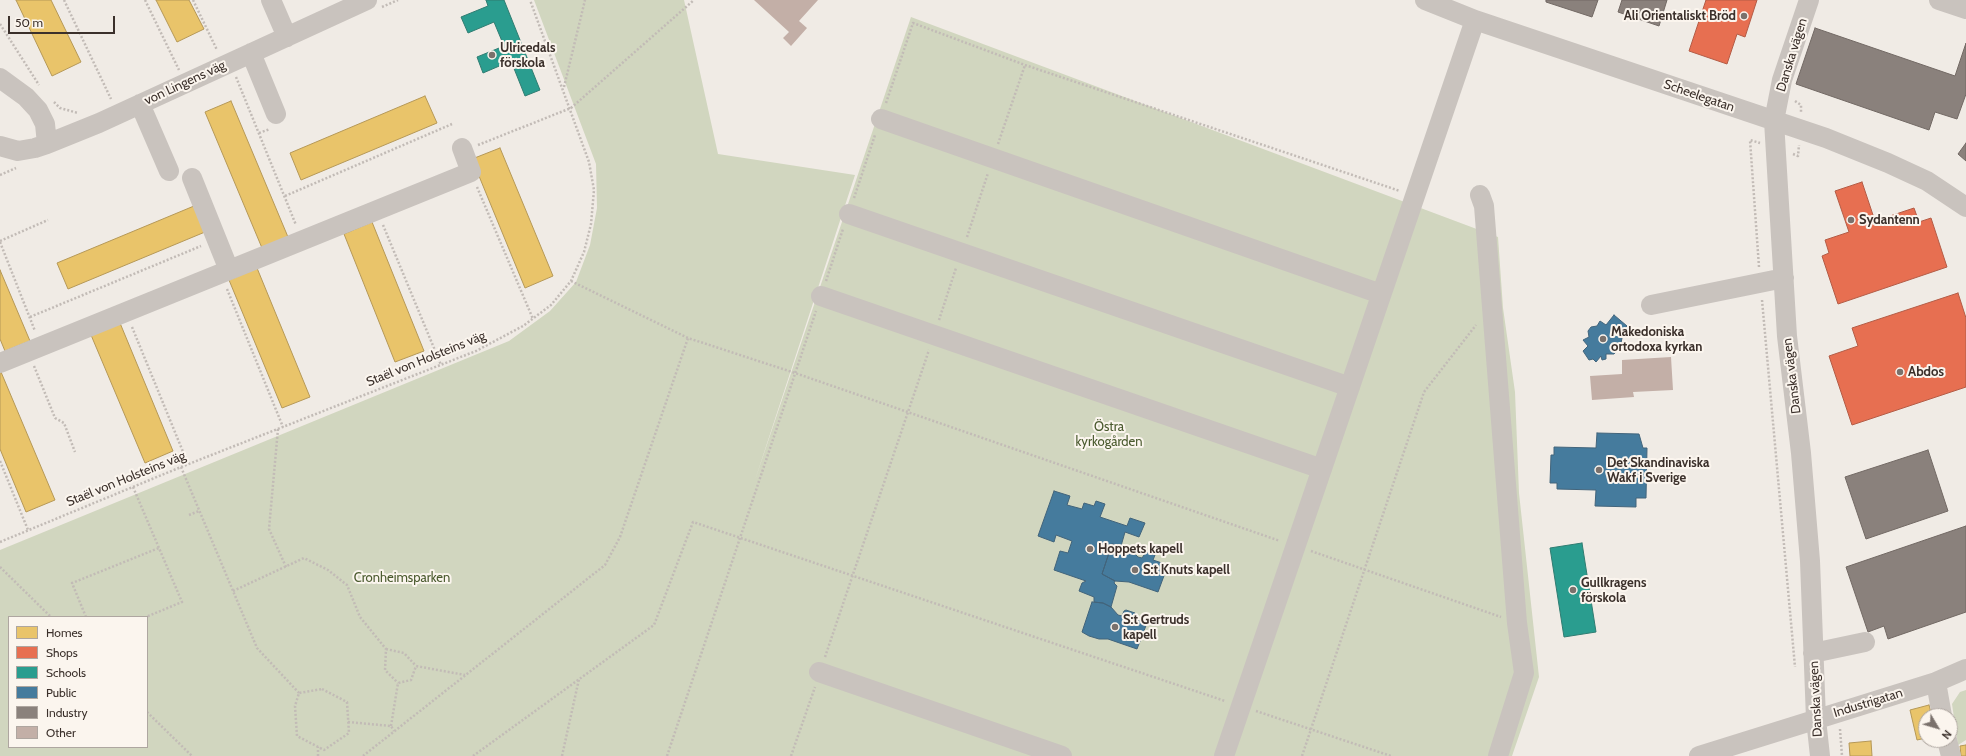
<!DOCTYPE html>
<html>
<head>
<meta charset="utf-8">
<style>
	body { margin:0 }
	#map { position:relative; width:1966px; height:756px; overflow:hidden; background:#f0ebe5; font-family:Cabin,sans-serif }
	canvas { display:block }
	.legend { position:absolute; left:8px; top:616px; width:140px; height:132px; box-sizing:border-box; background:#fbf5ee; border:1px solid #aea6a0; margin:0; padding:5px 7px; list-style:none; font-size:12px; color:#3b302b }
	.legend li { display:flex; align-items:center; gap:8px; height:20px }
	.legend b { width:20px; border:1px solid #aea6a0 }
	.north { position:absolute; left:1918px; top:708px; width:40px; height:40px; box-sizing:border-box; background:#fbf5ee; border:1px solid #aea6a0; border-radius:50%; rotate:128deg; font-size:11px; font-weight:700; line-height:16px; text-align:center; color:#3b302b }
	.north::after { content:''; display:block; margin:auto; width:14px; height:18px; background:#7a716c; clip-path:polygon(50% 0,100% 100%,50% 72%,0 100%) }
	.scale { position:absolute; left:8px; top:16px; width:107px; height:18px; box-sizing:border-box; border:2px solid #3b302b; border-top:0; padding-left:5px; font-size:12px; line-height:14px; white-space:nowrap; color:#3b302b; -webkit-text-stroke:3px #fbf5ee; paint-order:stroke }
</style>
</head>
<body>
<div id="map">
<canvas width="1966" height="756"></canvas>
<ul class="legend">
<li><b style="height:11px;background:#e9c46a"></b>Homes</li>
<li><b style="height:11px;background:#e76f51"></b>Shops</li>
<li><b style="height:11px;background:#2a9d8f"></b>Schools</li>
<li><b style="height:11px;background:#457b9d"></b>Public</li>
<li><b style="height:11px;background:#8a817c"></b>Industry</li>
<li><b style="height:11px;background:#c3afa7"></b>Other</li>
</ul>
<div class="north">N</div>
<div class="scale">50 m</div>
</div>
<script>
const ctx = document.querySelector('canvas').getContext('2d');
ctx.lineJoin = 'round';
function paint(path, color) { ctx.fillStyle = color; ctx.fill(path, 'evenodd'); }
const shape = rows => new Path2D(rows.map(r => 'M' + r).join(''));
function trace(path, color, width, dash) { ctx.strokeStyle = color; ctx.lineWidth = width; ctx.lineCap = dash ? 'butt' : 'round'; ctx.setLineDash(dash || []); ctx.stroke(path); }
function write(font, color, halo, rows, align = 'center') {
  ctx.font = font + ' Cabin,sans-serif'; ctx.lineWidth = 4; ctx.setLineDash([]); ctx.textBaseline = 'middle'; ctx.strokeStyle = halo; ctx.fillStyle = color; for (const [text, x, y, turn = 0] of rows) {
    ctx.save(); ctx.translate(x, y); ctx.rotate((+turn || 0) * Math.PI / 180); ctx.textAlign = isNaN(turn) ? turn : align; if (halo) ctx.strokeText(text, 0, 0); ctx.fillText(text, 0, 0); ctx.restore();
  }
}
paint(shape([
	[534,0,684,0,718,154,855,175,755,480,911,17,1498,237,1503,308,1515,392,1519,493,1539,677,1512,756,0,756,0,550,509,341,550,311,576,282,590,245,597,208,596,164],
	[9,617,147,617,147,747,9,747],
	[1966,690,1966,740,1958,745,1952,704,1960,692]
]), '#d1d6bf');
const homes = shape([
	[16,0,51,0,81,62,52,76,16,0],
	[156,0,189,0,204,29,177,42,156,0],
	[425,96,437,123,301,180,290,153,425,96],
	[231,101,288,237,262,248,205,112,231,101],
	[500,148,553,276,525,288,472,159,500,148],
	[194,206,205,232,68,289,57,263,194,206],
	[372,222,424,351,395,362,344,234,372,222],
	[257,268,310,397,282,408,229,280,257,268],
	[0,270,30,341,5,351,0,339,0,270],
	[120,323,173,451,145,463,91,335,120,323],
	[1,372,55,500,26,512,0,449,0,373,1,372],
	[1929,705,1932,716,1926,716,1926,738,1917,740,1910,710,1929,705],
	[1871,741,1872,756,1850,756,1849,743,1871,741],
	[1966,745,1966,756,1961,756,1960,746,1966,745]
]);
paint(homes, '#e9c46a');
trace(homes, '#b59857', 1);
const shops = shape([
	[1706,0,1757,0,1745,37,1737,34,1727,64,1689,51,1706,0],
	[1862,182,1875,221,1914,208,1919,222,1931,218,1947,267,1838,304,1822,256,1829,253,1825,240,1849,232,1835,191,1862,182],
	[1958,293,1966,318,1966,387,1852,425,1829,356,1858,346,1852,328,1958,293]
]);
paint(shops, '#e76f51');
trace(shops, '#b35c46', 1);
const schools = shape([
	[486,0,504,0,540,90,525,96,511,61,483,73,477,57,504,46,494,22,468,33,461,17,488,6,486,0],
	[1582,543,1596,632,1564,637,1550,548,1582,543]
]);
paint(schools, '#2a9d8f');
trace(schools, '#2f7c71', 1);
const public = shape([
	[1614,315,1627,326,1619,335,1622,338,1621,343,1617,344,1618,349,1614,354,1606,354,1606,359,1602,360,1601,356,1596,362,1593,359,1589,360,1583,351,1588,346,1583,340,1589,337,1588,331,1591,327,1597,326,1600,321,1606,325,1614,315],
	[1597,433,1639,434,1643,448,1647,448,1646,498,1636,498,1636,507,1595,506,1596,490,1557,489,1557,483,1550,483,1551,455,1554,455,1554,447,1596,448,1597,433],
	[1054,491,1070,496,1067,505,1082,509,1084,503,1094,506,1096,501,1105,504,1100,517,1127,526,1130,518,1145,523,1139,537,1125,532,1121,546,1112,544,1102,574,1115,581,1114,583,1117,586,1111,607,1103,603,1094,602,1094,597,1079,591,1082,583,1086,581,1054,570,1060,551,1068,553,1072,541,1056,535,1054,542,1038,536,1054,491],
	[1112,544,1130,549,1138,557,1142,558,1146,552,1155,555,1153,560,1168,565,1158,592,1129,582,1115,581,1102,574,1112,544],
	[1092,602,1103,603,1111,607,1118,615,1122,616,1124,611,1126,610,1135,613,1133,618,1147,623,1137,649,1108,639,1099,639,1089,636,1082,632,1092,602]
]);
paint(public, '#457b9d');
trace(public, '#42647b', 1);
const industry = shape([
	[1546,0,1598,0,1592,17,1546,2,1546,0],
	[1622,0,1667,0,1659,26,1618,12,1622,0],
	[1815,28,1955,76,1966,43,1966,94,1957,119,1935,112,1929,130,1796,84,1815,28],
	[1966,143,1966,161,1958,154,1966,143],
	[1928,450,1948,511,1866,539,1845,477,1928,450],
	[1966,526,1966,612,1888,639,1884,626,1868,632,1846,567,1966,526]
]);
paint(industry, '#8a817c');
trace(industry, '#726964', 1);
paint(shape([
	[754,0,818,0,799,21,807,28,791,46,783,38,789,32],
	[1671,357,1673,390,1633,392,1634,397,1592,400,1590,376,1622,374,1622,360]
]), '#c3afa7');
trace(shape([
	[64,0,111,99],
	[145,0,179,70],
	[193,0,217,50],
	[382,7,398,0],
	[0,24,39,85],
	[236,77,296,225],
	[564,87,585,0],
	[1795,101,1801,105,1801,112],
	[54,102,60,108,78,113],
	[886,103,913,23,1025,65,1400,191],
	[259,133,270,129],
	[998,144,1025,65],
	[478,145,571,108,694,0],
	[1793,154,1798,156,1799,145],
	[0,175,16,168],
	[477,187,533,319],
	[285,196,452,124],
	[854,198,875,135],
	[383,225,441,365],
	[967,237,988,173],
	[0,241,48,220],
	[0,242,35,331],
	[1759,267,1750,140,1760,143],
	[571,281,688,338,795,373,1280,541],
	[826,281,843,229],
	[227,289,283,427],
	[1762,300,1795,667],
	[30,317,201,246],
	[939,320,956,268],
	[132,327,188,464],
	[34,366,55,418,64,423,75,452],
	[278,429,269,529,286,567],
	[0,461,28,530],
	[181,467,257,648,299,693],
	[133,487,182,602,146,617],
	[189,515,199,511],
	[0,542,181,467,476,351,523,326,551,305,571,281,584,252,591,224,594,190,589,162,530,0],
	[1311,551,1501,617],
	[0,567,51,617],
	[233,591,304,558,328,570,347,585,360,617,386,649,385,670,398,683],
	[86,617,72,583,159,548],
	[386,649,404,653,416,666],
	[825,657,929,350],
	[322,689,347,702,349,733,324,750,297,736,295,706,299,693,322,689],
	[1256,711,1391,756],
	[147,712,192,756],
	[348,722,391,726,394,731],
	[391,726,398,683,411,680,416,666,465,675],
	[1840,729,1842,756],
	[318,756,318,747],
	[363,756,605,565,620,537,688,338],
	[473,756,654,625,693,522,1225,701],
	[562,756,579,679],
	[667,756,816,311],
	[791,756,815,687],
	[1302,756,1424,392,1476,325]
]), '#c2bbb6', 2.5, [2, 2]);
trace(shape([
	[271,0,287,37],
	[1425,0,1475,20,1826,138,1888,163,1927,181,1966,207],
	[1809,0,1782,80,1774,121,1787,336,1801,453,1810,561,1816,719,1820,756],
	[1939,0,1966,9],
	[251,53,276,114],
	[0,78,26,97,38,110,45,124,47,144],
	[140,104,169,171],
	[881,119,1381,294],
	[0,146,18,151,35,148,47,144,99,123,367,0],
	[192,178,229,270],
	[1480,195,1484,206,1517,623,1524,673,1498,756],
	[849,214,1350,387],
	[821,296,1322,469],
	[1651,305,1784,278],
	[0,363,471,172,462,148],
	[1813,653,1865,642],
	[819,672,1062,756],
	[1936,682,1942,716],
	[1947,740,1951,756],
	[1224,756,1475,20],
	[1699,756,1936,682,1966,669]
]), '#c9c3be', 20);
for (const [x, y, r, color] of [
	[1744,16,4,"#7a716c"],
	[492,55,4,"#7a716c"],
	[1851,220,4,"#7a716c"],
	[1603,339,4,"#7a716c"],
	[1900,372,4,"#7a716c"],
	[1599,470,4,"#7a716c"],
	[1090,549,4,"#7a716c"],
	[1135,570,4,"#7a716c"],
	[1573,590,4,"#7a716c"],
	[1115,627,4,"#7a716c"]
]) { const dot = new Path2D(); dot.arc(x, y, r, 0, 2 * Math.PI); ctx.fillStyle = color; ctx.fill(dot); trace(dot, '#fbf5ee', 1.5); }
write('bold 13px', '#3b302b', '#fbf5ee', [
	["Ali Orientaliskt Bröd",1736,16,"right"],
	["Ulricedals",500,48],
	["förskola",500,63],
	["Sydantenn",1859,220],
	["Makedoniska",1611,332],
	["ortodoxa kyrkan",1611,347],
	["Abdos",1908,372],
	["Det Skandinaviska",1607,463],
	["Wakf i Sverige",1607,478],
	["Hoppets kapell",1098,549],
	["S:t Knuts kapell",1143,570],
	["Gullkragens",1581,583],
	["förskola",1581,598],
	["S:t Gertruds",1123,620],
	["kapell",1123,635]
], 'left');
write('13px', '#3b302b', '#fbf5ee', [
	["Danska vägen",1792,55,-73],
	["von Lingens väg",185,83,-25],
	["Scheelegatan",1699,96,19],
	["Staël von Holsteins väg",426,359,-22],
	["Danska vägen",1792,376,-97],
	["Staël von Holsteins väg",126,479,-22],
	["Danska vägen",1816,699,-93],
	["Industrigatan",1868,703,-17]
]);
write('13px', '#4a5a2e', '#fbf5ee', [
	["Östra",1109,427],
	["kyrkogården",1109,442],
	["Cronheimsparken",402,578]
]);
</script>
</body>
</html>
